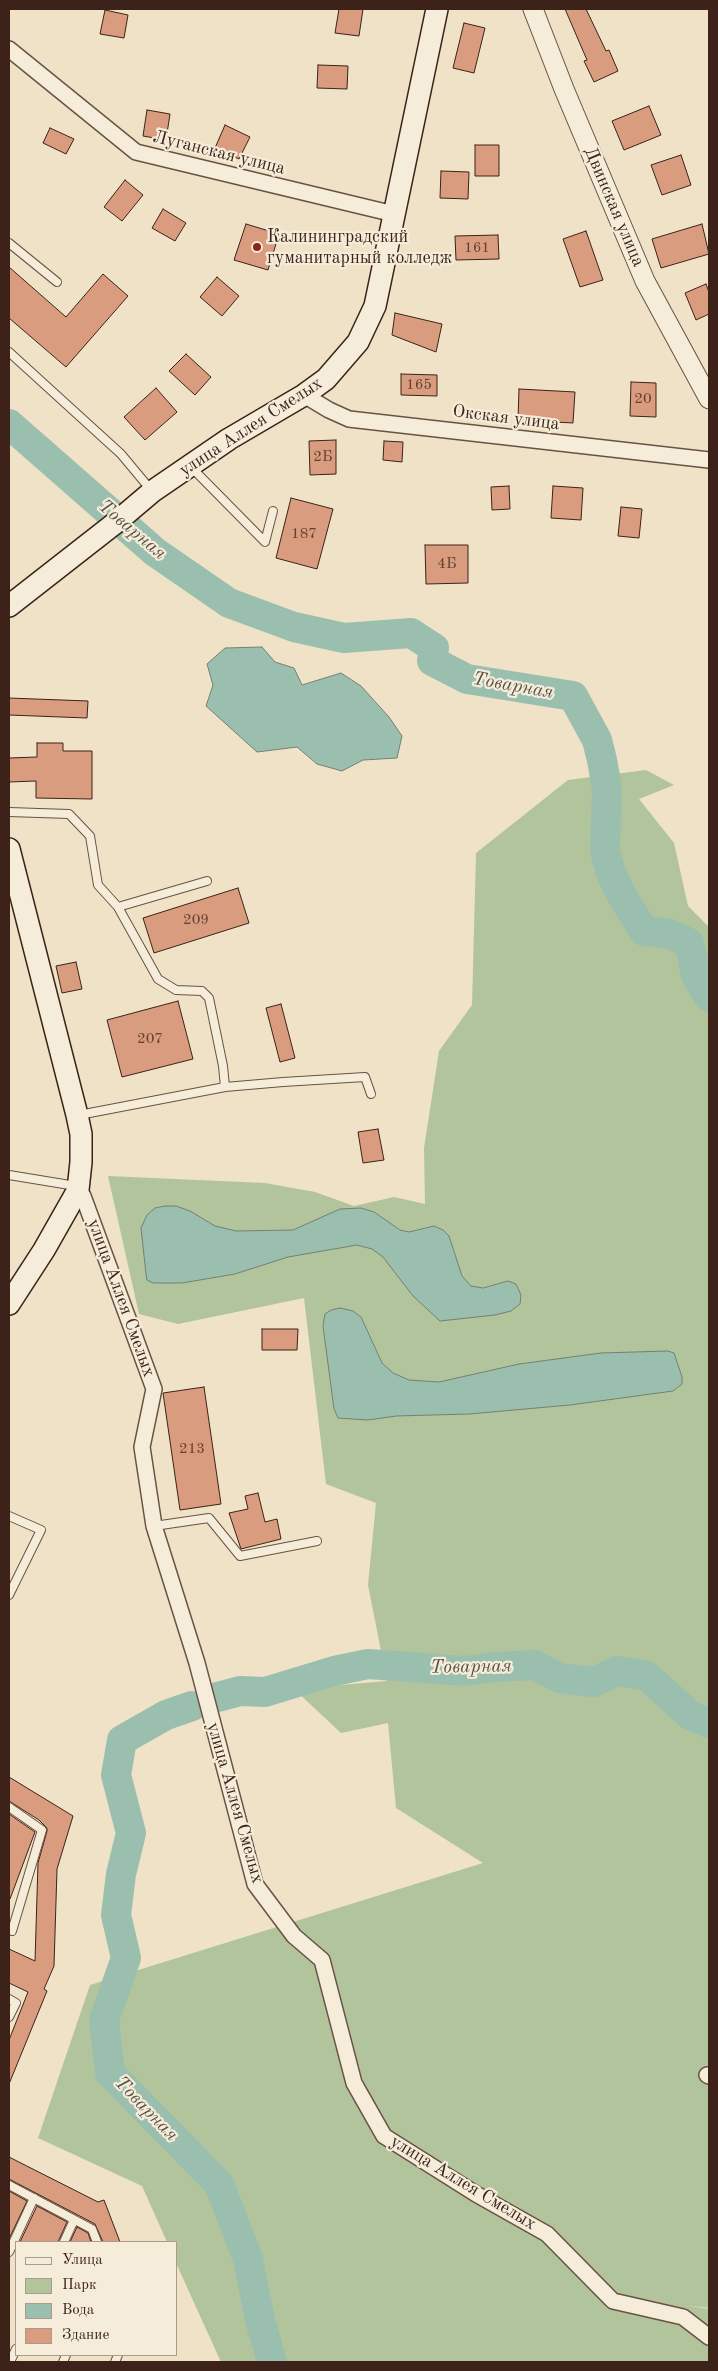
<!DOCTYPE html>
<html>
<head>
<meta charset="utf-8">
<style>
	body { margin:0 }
	#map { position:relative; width:718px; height:2371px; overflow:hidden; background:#efe2c6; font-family:"Old Standard TT",serif }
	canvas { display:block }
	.frame { position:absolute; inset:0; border:10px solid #3c2219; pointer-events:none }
	.legend { position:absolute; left:15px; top:2241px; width:162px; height:115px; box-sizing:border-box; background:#f5ecda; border:1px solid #ab9b8d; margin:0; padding:6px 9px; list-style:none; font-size:15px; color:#3c2219 }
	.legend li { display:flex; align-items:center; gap:10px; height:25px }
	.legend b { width:25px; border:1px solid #ab9b8d }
</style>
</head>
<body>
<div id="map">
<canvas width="718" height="2371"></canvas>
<div class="frame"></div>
<ul class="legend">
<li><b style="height:6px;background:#f5ecda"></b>Улица</li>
<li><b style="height:14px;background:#b2c49b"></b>Парк</li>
<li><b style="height:14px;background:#9bbfaf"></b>Вода</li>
<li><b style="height:14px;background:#d99c7e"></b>Здание</li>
</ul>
</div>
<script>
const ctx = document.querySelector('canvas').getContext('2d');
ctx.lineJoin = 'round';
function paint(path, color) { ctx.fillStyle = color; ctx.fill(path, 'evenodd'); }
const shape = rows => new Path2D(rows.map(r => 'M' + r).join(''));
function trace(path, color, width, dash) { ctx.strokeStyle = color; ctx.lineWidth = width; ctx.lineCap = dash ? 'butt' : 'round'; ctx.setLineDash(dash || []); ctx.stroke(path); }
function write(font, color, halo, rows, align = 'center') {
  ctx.font = font + ' "Old Standard TT",serif'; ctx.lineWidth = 4.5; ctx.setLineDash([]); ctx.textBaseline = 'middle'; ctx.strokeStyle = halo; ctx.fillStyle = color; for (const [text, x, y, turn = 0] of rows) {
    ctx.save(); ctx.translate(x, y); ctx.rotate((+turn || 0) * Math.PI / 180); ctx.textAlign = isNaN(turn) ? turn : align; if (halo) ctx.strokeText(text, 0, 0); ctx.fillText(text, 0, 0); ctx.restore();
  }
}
paint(shape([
	[646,770,674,785,639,799,674,843,688,906,709,927,709,2308,685,2305,709,2309,709,2362,221,2362,176,2263,176,2242,167,2242,142,2186,38,2138,90,1985,483,1863,396,1808,388,1723,341,1733,294,1689,387,1681,368,1585,376,1503,326,1484,304,1298,178,1324,139,1314,108,1176,265,1183,315,1192,354,1206,394,1197,425,1204,424,1148,439,1051,472,1005,476,853,568,780]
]), '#b2c49b');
const water = shape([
	[262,647,275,662,294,668,302,685,341,673,361,686,389,717,402,736,397,758,363,760,342,771,317,764,297,747,257,752,206,706,213,685,207,664,225,648,262,647],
	[165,1206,176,1206,190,1211,215,1226,236,1231,293,1230,340,1209,361,1208,374,1212,400,1230,409,1232,434,1226,443,1230,449,1236,462,1276,471,1286,483,1288,508,1281,516,1284,521,1295,520,1304,511,1311,495,1315,440,1321,413,1296,383,1257,372,1249,357,1245,288,1257,235,1274,182,1283,153,1283,147,1280,146,1274,141,1228,147,1215,155,1208,165,1206],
	[340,1308,353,1311,361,1317,382,1363,393,1373,409,1380,439,1382,519,1364,601,1353,668,1351,674,1353,682,1377,682,1384,673,1391,570,1405,469,1414,396,1416,368,1420,338,1418,334,1409,323,1326,325,1314,331,1310,340,1308]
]);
paint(water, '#9bbfaf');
trace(water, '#758073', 1);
trace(shape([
	[9,424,155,552,229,603,294,627,344,638,411,633,434,648,432,661,467,679,573,696,597,740,602,760,607,788,605,851,611,873,622,896,644,931,670,934,689,943,696,975,709,997],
	[214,1698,240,1691,265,1692,334,1671,368,1664,465,1671,494,1667,535,1665,559,1678,593,1682,618,1671,647,1676,691,1716,709,1723],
	[192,1706,166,1715,122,1740,116,1775,131,1833,121,1874,116,1915,126,1958,104,2020,110,2073,219,2184,248,2259,260,2320,272,2362]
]), '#9bbfaf', 30);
const building = shape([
	[339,9,363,9,359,36,335,33,339,9],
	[565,9,586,9,606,51,609,50,618,71,594,82,584,61,587,60,565,9],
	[105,10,128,15,124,38,100,34,105,10],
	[464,23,485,28,474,73,453,68,464,23],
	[318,65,348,66,347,89,317,88,318,65],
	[649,106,661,135,624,150,612,121,649,106],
	[147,110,170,114,166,140,143,136,147,110],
	[225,125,250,137,239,159,215,148,225,125],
	[50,128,74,139,66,154,43,143,50,128],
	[475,145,499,145,499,176,475,176,475,145],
	[681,155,691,185,662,195,651,165,681,155],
	[441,171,469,172,468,199,440,198,441,171],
	[125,180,143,195,122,221,104,207,125,180],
	[163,209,186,223,175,241,152,228,163,209],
	[246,224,279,234,268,270,234,260,246,224],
	[702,224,709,254,661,268,652,239,702,224],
	[586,231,603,280,580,287,563,239,586,231],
	[498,235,499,259,456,260,455,236,498,235],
	[9,267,66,317,103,274,128,296,66,367,9,318,9,267],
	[217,277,239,296,222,316,200,297,217,277],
	[706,284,709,292,709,314,696,320,685,293,706,284],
	[395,313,442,324,436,352,392,335,395,313],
	[186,354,211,377,195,395,169,371,186,354],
	[401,374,437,375,437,396,401,395,401,374],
	[631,382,656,383,656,417,630,416,631,382],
	[156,388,177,412,145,440,124,417,156,388],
	[519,389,575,392,573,423,518,420,519,389],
	[336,440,336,474,310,475,309,441,336,440],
	[384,441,403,442,402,462,383,460,384,441],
	[509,486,510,509,492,510,491,487,509,486],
	[553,486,583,488,581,520,551,518,553,486],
	[291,498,333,509,317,569,276,558,291,498],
	[621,507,642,509,639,538,618,536,621,507],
	[425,545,468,545,468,583,426,584,425,545],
	[9,698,88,701,87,718,9,715,9,698],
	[37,743,63,743,63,751,92,751,92,799,36,798,36,781,9,782,9,758,37,757,37,743],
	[238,888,249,923,154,953,143,918,238,888],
	[76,962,82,989,62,993,56,966,76,962],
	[178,1001,193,1059,122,1077,107,1020,178,1001],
	[281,1004,295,1058,280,1062,266,1008,281,1004],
	[378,1129,384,1160,363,1163,358,1132,378,1129],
	[262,1329,298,1329,297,1350,262,1350,262,1329],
	[204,1387,221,1504,180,1510,163,1393,204,1387],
	[258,1493,265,1522,277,1519,281,1539,241,1549,229,1513,248,1509,245,1496,258,1493],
	[9,1777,73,1816,57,1869,54,1966,44,1989,47,1991,9,2084,9,2040,28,1992,9,1983,9,1949,35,1961,38,1863,47,1831,47,1828,39,1820,9,1801,9,1777],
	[9,1814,35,1832,10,1899,9,1899,9,1814],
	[9,2157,98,2202,104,2200,120,2242,103,2242,95,2224,9,2179,9,2157],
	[9,2191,27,2201,9,2239,9,2191],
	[37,2206,67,2222,58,2242,20,2242,37,2206],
	[77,2227,88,2233,91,2242,70,2242,77,2227]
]);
paint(building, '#d99c7e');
trace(building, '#3c2219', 1);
const service = shape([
	[9,243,57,282],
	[9,352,121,454,151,490],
	[191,467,265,542,273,511],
	[9,812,69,814,90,836,98,885,118,907,207,881],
	[118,907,158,979,176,990,202,991,209,998,223,1066,225,1087],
	[79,1115,225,1087,283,1082,365,1077,371,1094],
	[9,1175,76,1186],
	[9,1516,41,1530,9,1595],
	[154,1526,209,1518,240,1556,317,1541],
	[9,1807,42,1830,12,1931,9,1929],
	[9,1999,16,2003,9,2017],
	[9,2185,92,2229,97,2242],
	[64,2242,74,2220],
	[9,2252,34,2198],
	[10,2362,16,2349],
	[63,2362,66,2355],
	[115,2362,118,2355]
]);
const minor = shape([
	[9,49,136,152,394,214],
	[304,395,329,410,349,419,709,460],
	[78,1190,83,1196,154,1389,142,1447,154,1526,197,1663,255,1884,294,1936,322,1960,354,2083,384,2136,476,2194,547,2234,613,2301,683,2317,709,2337],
	[707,2075,709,2076]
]);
const tertiary = shape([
	[533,9,564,89,645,281,709,399]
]);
const secondary = shape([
	[9,606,114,524,153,491,229,439,304,395,326,379,358,342,375,306,437,9],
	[9,849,77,1115,81,1134,81,1162,78,1190,44,1250,9,1304]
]);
trace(service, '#695244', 10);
trace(minor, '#695244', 18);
trace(tertiary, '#695244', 21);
trace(secondary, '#3c2219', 24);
trace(service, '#f5ecda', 8);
trace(minor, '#f5ecda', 15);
trace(tertiary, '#f5ecda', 19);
trace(secondary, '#f5ecda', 21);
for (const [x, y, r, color] of [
	[257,247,5,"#8f2418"]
]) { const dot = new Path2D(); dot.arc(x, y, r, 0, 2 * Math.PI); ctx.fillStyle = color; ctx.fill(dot); trace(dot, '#f5ecda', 2); }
write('15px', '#634032', null, [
	["161",477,248],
	["165",419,385],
	["20",643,399],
	["2Б",323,457],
	["187",304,534],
	["4Б",447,564],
	["209",196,920],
	["207",150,1039],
	["213",192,1449]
]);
write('18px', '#3c2219', '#f5ecda', [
	["Луганская улица",219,153,14],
	["Двинская улица",614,207,67],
	["Окская улица",506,418,7],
	["улица Аллея Смелых",251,427,-33],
	["улица Аллея Смелых",121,1298,70],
	["улица Аллея Смелых",235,1803,74],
	["улица Аллея Смелых",463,2183,31]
]);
write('18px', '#3c2219', '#f5ecda', [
	["Калининградский",267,237],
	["гуманитарный колледж",267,258]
], 'left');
write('italic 19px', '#585146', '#f5ecda', [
	["Товарная",132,530,40],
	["Товарная",513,686,10],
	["Товарная",471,1667,-1],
	["Товарная",146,2109,46]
]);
</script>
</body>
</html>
